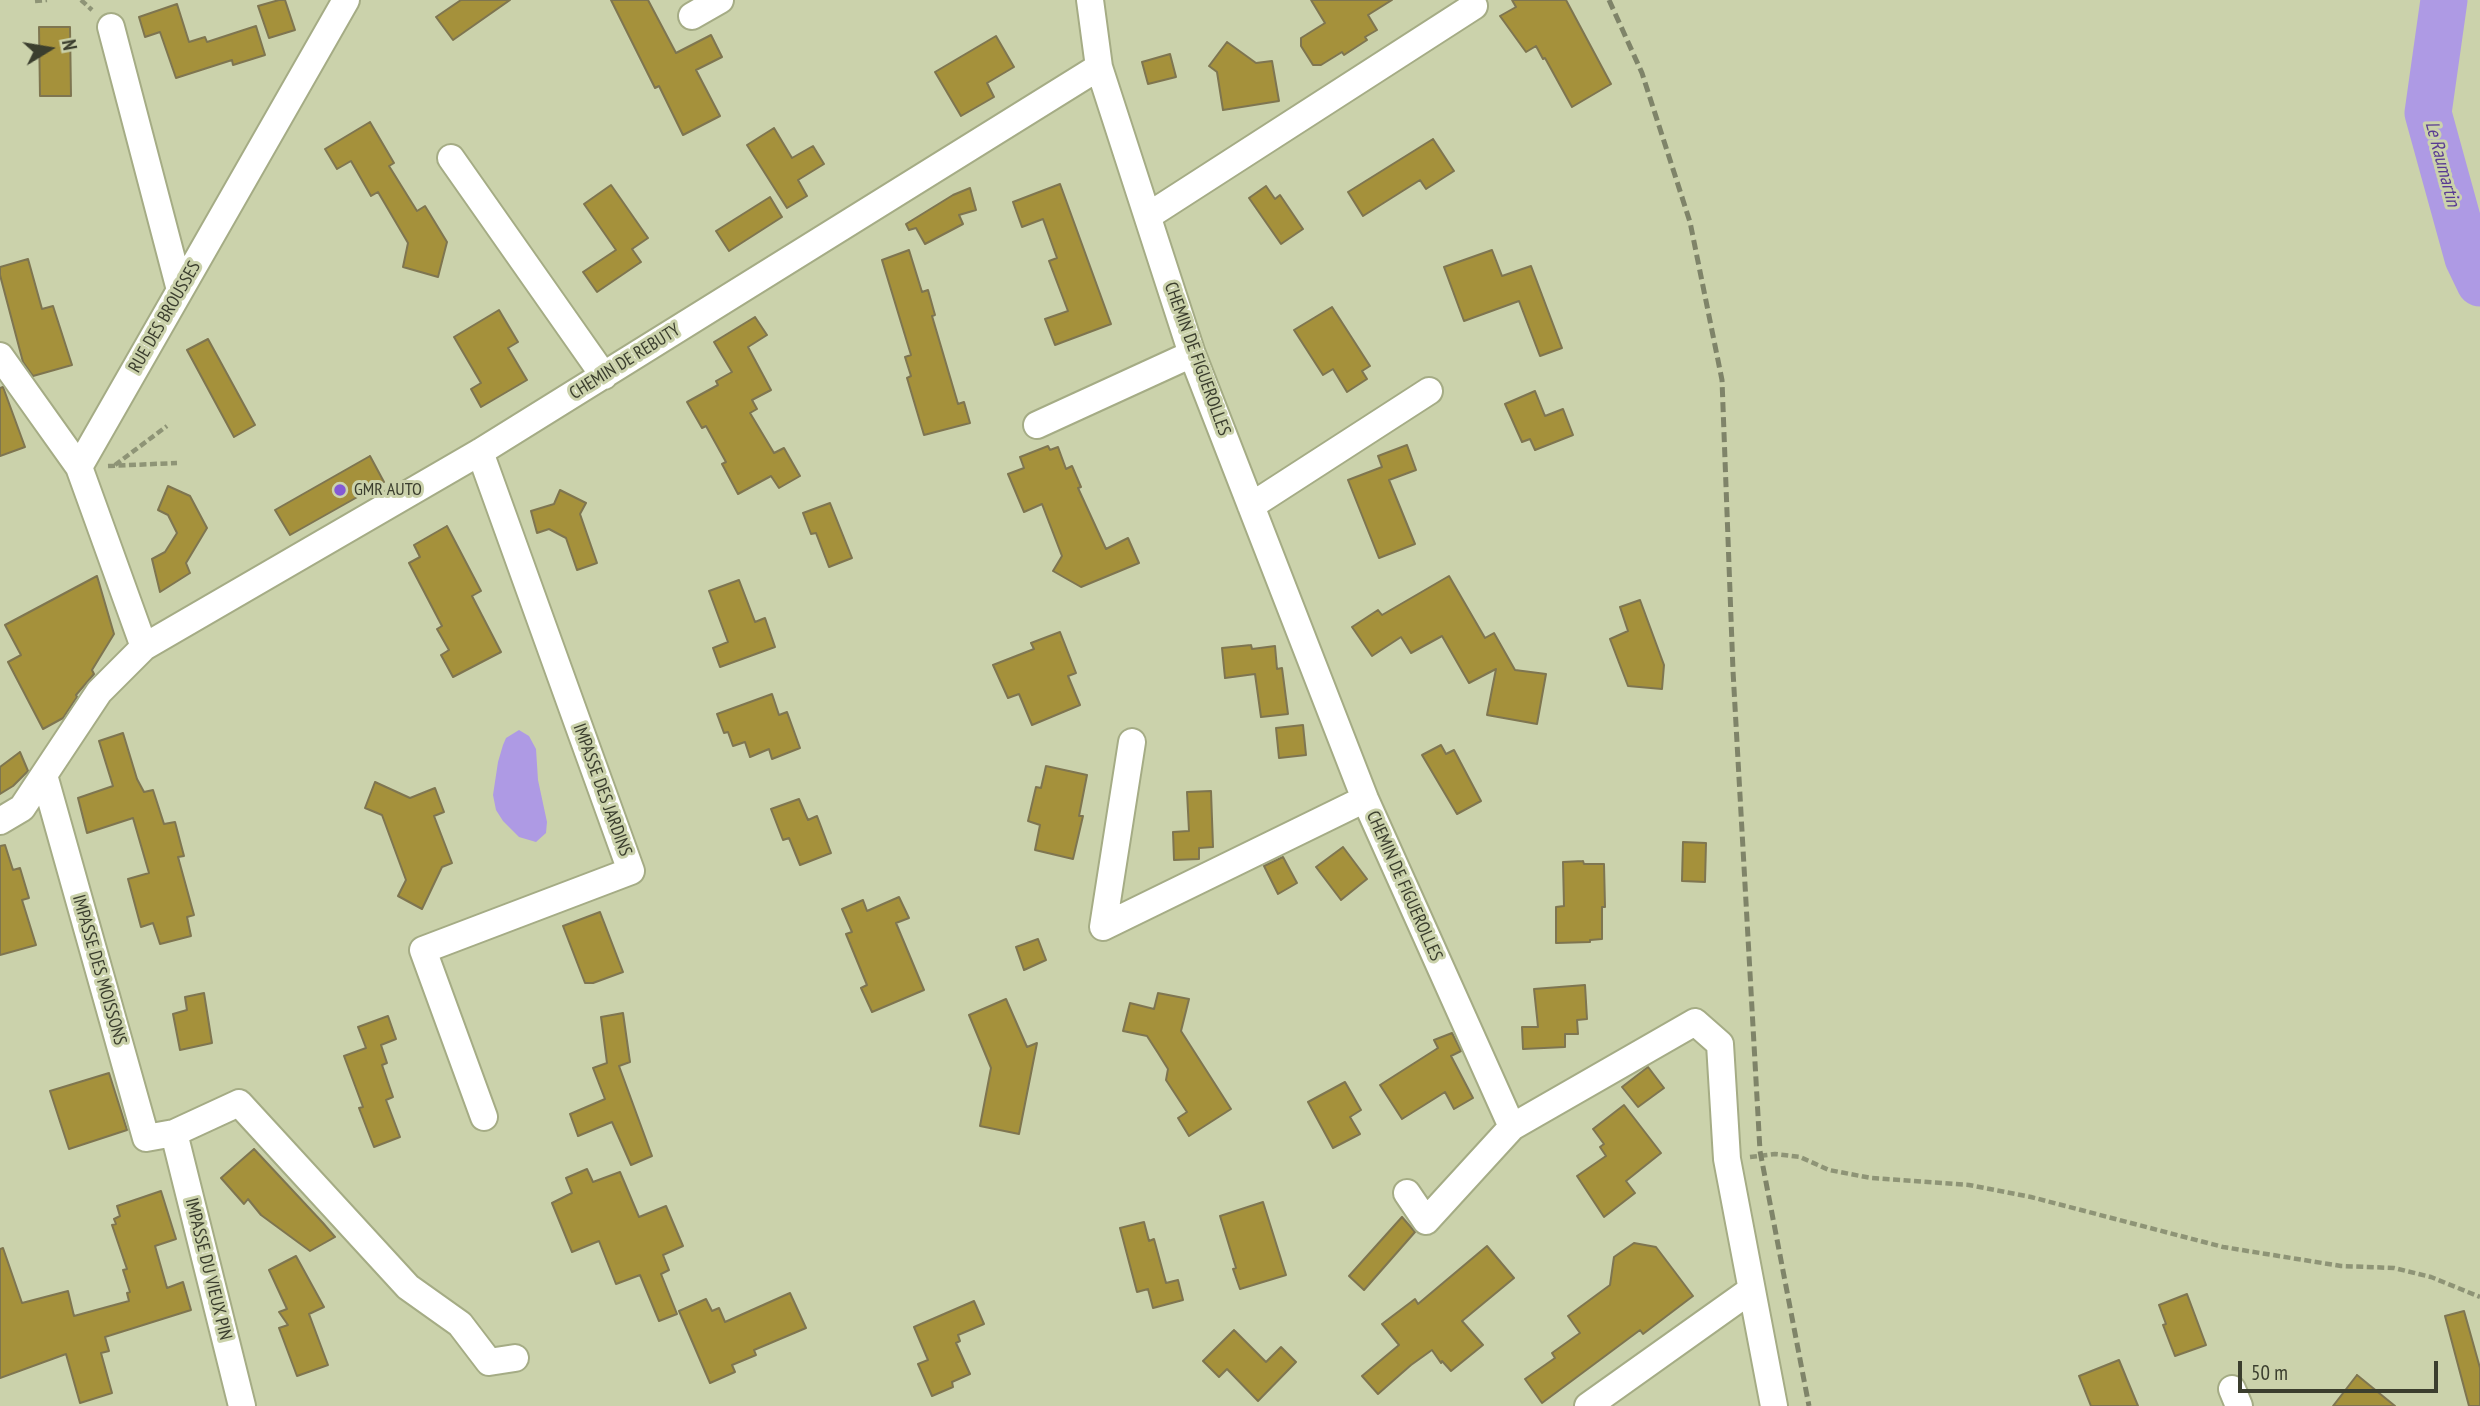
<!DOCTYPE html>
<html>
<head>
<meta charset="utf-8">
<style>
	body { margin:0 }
	#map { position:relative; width:2480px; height:1406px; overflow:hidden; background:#cbd2ab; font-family:"PT Sans Narrow",sans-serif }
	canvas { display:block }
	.north { position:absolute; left:14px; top:14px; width:70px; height:70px; -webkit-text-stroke:5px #cbd2ab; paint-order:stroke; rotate:79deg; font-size:19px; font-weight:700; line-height:28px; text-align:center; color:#3b3e2e }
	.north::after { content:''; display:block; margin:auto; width:24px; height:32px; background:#3b3e2e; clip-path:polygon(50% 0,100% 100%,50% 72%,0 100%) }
	.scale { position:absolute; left:2238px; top:1361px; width:200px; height:32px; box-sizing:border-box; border:4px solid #3b3e2e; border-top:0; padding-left:9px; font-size:21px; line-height:24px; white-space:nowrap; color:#3b3e2e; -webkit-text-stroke:5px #cbd2ab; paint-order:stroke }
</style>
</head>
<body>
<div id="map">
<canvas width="2480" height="1406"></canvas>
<div class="north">N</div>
<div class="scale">50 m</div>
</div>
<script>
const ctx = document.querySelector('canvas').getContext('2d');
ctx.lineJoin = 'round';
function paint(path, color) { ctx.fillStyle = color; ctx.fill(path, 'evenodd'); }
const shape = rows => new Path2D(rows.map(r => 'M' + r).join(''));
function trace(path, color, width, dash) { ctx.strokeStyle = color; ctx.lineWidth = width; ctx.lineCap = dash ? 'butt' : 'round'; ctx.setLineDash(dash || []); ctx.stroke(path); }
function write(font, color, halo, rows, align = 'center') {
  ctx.font = font + ' "PT Sans Narrow",sans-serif'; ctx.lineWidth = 6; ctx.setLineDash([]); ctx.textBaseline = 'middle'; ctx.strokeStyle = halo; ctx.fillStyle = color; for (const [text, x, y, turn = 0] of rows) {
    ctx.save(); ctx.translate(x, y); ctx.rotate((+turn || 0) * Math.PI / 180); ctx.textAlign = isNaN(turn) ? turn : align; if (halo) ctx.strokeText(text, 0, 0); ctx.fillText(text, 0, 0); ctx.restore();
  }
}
paint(shape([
	[519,730,529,736,536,749,538,780,547,822,546,833,536,842,519,837,503,821,496,810,493,795,498,762,503,745,506,738]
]), '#ae9ae4');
trace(shape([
	[2444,0,2428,113,2468,258,2480,283]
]), '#ae9ae4', 47);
const building = shape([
	[279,0,285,0,295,30,269,38,258,6,279,0],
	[461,0,510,0,453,40,436,17,461,0],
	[611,0,648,0,676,53,711,35,722,57,696,70,720,116,683,135,659,86,655,88,611,0],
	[1311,0,1392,0,1368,15,1377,30,1365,37,1367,40,1344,55,1342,52,1321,65,1313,65,1301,46,1301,38,1325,23,1311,0],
	[1512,0,1566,0,1611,84,1572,107,1545,58,1543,59,1536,46,1526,52,1500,16,1516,7,1512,0],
	[177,4,189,42,205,37,207,42,256,26,265,55,233,65,232,60,176,78,160,32,145,37,139,17,177,4],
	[39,27,70,27,71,96,40,96,39,27],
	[996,36,1014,67,987,83,994,97,961,116,935,72,996,36],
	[1227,42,1256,63,1272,61,1279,101,1223,110,1217,72,1209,66,1227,42],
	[1170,54,1176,77,1148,84,1142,62,1170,54],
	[370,122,394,163,389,166,417,211,425,206,447,242,438,277,403,267,408,243,378,192,371,196,351,161,337,169,325,149,370,122],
	[774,128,792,158,813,146,824,164,798,180,807,196,787,208,747,145,774,128],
	[1433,139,1454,171,1426,189,1420,180,1363,216,1348,192,1433,139],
	[1060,184,1111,324,1055,345,1045,319,1068,311,1049,261,1057,258,1043,219,1022,227,1013,202,1060,184],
	[611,185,648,238,632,249,641,262,597,292,583,272,616,250,584,204,611,185],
	[1266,186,1275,199,1280,195,1303,229,1281,244,1249,198,1266,186],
	[970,188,976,210,959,215,963,224,925,244,916,228,909,230,906,224,953,195,970,188],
	[770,197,782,217,729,251,716,231,770,197],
	[909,250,922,292,928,290,935,315,932,316,958,404,964,402,970,423,924,435,907,378,911,376,905,357,911,355,882,260,909,250],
	[1492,250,1502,276,1531,266,1562,348,1540,356,1519,301,1464,321,1444,267,1492,250],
	[28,259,42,309,53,306,72,365,33,376,23,362,0,275,0,267,28,259],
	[1332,307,1370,366,1362,371,1367,379,1347,392,1333,369,1323,375,1294,330,1332,307],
	[499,310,518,342,508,348,527,380,481,407,471,389,481,383,454,337,499,310],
	[755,317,767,335,748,347,771,390,752,400,757,409,750,413,774,453,784,448,800,476,779,488,771,476,738,494,722,464,726,462,706,426,702,428,687,402,718,385,716,381,732,372,714,342,755,317],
	[208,339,255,425,234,437,187,350,208,339],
	[3,387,25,447,0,456,0,388,3,387],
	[1535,391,1545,416,1563,409,1573,435,1535,450,1530,439,1522,442,1505,404,1535,391],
	[1407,445,1416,470,1389,480,1415,544,1379,558,1348,480,1382,467,1378,456,1407,445],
	[1048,446,1050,450,1058,447,1066,469,1072,466,1081,487,1078,488,1106,549,1128,538,1139,563,1081,587,1053,571,1062,556,1042,504,1024,512,1008,474,1024,468,1020,457,1048,446],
	[370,456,384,482,290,535,275,510,370,456],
	[168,486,190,496,207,528,186,563,190,573,160,592,152,559,165,552,177,533,168,515,158,510,168,486],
	[560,490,586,503,580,514,597,563,577,570,566,538,549,529,537,533,531,511,554,504,560,490],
	[830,503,852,558,829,567,816,533,811,534,803,513,830,503],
	[447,526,481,591,472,596,501,652,453,677,441,655,449,650,437,629,442,626,409,563,420,557,414,545,447,526],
	[97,576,114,634,92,670,94,674,76,695,77,697,63,718,43,729,8,662,21,655,5,625,97,576],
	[1449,576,1485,638,1494,633,1515,670,1546,674,1537,724,1487,715,1496,669,1469,683,1442,636,1411,653,1401,637,1372,656,1352,627,1378,610,1382,615,1449,576],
	[739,580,755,622,765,618,775,647,720,667,713,648,728,642,709,591,739,580],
	[1640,600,1664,665,1662,689,1628,686,1610,639,1628,631,1620,607,1640,600],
	[1060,632,1076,673,1068,676,1080,705,1032,725,1019,694,1008,698,993,665,1034,649,1031,643,1060,632],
	[1251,645,1252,649,1275,646,1277,669,1282,668,1288,714,1261,717,1255,674,1225,678,1222,648,1251,645],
	[772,694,779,715,787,712,800,748,772,759,769,749,750,757,745,742,733,746,728,732,724,733,717,714,772,694],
	[1303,725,1306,755,1279,758,1276,728,1303,725],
	[123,733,137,779,144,792,153,790,164,824,175,822,184,856,178,857,194,915,187,917,191,936,160,944,153,923,141,927,128,879,149,873,133,818,87,833,78,798,113,786,99,741,123,733],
	[1441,745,1446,754,1454,750,1481,801,1457,814,1422,755,1441,745],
	[20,752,28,771,13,786,0,794,0,767,20,752],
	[1046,766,1087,775,1079,816,1083,816,1073,859,1035,850,1040,825,1028,821,1036,787,1041,788,1046,766],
	[375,782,410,798,435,788,444,812,434,816,452,863,442,867,422,909,398,896,406,880,382,815,365,808,375,782],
	[1211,791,1213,847,1199,848,1199,859,1174,860,1173,832,1189,831,1187,792,1211,791],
	[799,799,808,820,817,816,831,853,800,865,789,838,783,840,771,809,799,799],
	[1683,842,1706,843,1705,882,1682,881,1683,842],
	[5,845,13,870,20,868,29,898,22,900,36,945,0,955,0,846,5,845],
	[1343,847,1367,879,1341,900,1316,867,1343,847],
	[1283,857,1297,883,1278,894,1264,866,1283,857],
	[1583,861,1584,864,1604,864,1605,907,1602,907,1602,939,1590,940,1590,942,1556,943,1556,907,1564,906,1563,862,1583,861],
	[899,897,909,918,896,923,924,990,872,1012,861,988,867,985,846,934,852,932,842,909,863,900,867,911,899,897],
	[600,912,623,972,593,983,585,983,563,926,600,912],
	[1038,939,1046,960,1024,970,1016,947,1038,939],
	[1585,985,1587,1019,1577,1020,1578,1034,1565,1034,1565,1047,1523,1049,1522,1027,1538,1027,1534,989,1585,985],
	[204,993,212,1043,180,1050,173,1014,187,1010,185,997,204,993],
	[1158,993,1189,999,1181,1031,1231,1109,1189,1136,1178,1118,1187,1112,1166,1080,1168,1069,1158,1053,1147,1036,1123,1031,1130,1003,1154,1009,1158,993],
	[1006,999,1027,1047,1037,1043,1019,1134,980,1126,991,1068,969,1015,1006,999],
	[623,1013,630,1062,619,1066,652,1156,631,1165,612,1122,578,1136,570,1114,605,1099,593,1068,607,1063,601,1017,623,1013],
	[388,1016,396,1039,381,1045,387,1063,382,1065,393,1097,386,1100,400,1137,374,1147,359,1108,363,1107,344,1056,366,1048,358,1027,388,1016],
	[1452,1033,1461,1051,1451,1056,1473,1098,1454,1109,1445,1092,1402,1119,1380,1085,1438,1048,1434,1040,1452,1033],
	[1648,1067,1664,1088,1638,1107,1622,1087,1648,1067],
	[109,1073,127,1130,69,1149,50,1091,109,1073],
	[1345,1082,1361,1110,1350,1117,1360,1134,1333,1148,1308,1102,1345,1082],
	[1624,1105,1661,1153,1626,1181,1635,1193,1604,1217,1577,1176,1606,1156,1600,1147,1604,1144,1593,1129,1624,1105],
	[254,1149,323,1223,335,1237,310,1251,261,1215,248,1199,244,1204,221,1178,254,1149],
	[587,1169,593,1182,620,1172,639,1217,666,1206,683,1246,663,1255,669,1270,661,1274,677,1314,659,1321,640,1275,616,1284,599,1241,572,1252,552,1203,572,1193,566,1178,587,1169],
	[161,1191,176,1239,155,1246,167,1288,183,1282,191,1310,105,1337,109,1351,101,1353,112,1393,80,1403,66,1354,0,1378,0,1249,3,1248,22,1303,68,1291,74,1316,129,1301,127,1293,130,1292,123,1270,127,1269,112,1225,116,1224,114,1219,120,1216,117,1206,161,1191],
	[1263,1202,1286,1275,1240,1289,1233,1269,1236,1268,1220,1216,1263,1202],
	[1402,1217,1415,1232,1364,1290,1349,1276,1402,1217],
	[1144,1222,1149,1241,1154,1239,1166,1283,1178,1280,1183,1300,1153,1308,1148,1289,1137,1292,1120,1228,1144,1222],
	[1634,1243,1656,1247,1693,1296,1643,1334,1640,1330,1542,1403,1525,1379,1555,1358,1552,1353,1580,1333,1568,1316,1610,1285,1614,1257,1634,1243],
	[1487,1246,1514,1278,1462,1321,1483,1345,1451,1371,1442,1361,1441,1363,1432,1350,1411,1365,1378,1394,1362,1376,1399,1345,1382,1324,1415,1299,1418,1304,1487,1246],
	[296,1256,324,1307,309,1314,328,1365,297,1376,279,1328,288,1325,279,1312,287,1309,269,1270,296,1256],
	[790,1293,806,1328,754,1350,756,1355,732,1365,735,1372,710,1383,679,1311,706,1299,712,1311,719,1308,725,1322,790,1293],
	[2187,1294,2206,1345,2175,1356,2163,1325,2166,1324,2159,1305,2187,1294],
	[974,1301,984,1324,958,1335,960,1341,956,1343,970,1374,952,1382,953,1387,932,1396,918,1364,928,1360,914,1327,974,1301],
	[2464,1311,2480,1368,2480,1406,2469,1406,2445,1316,2464,1311],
	[1234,1330,1266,1362,1281,1347,1296,1362,1258,1401,1227,1369,1219,1377,1203,1361,1234,1330],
	[2119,1360,2138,1406,2091,1406,2079,1376,2119,1360],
	[2357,1375,2395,1406,2333,1406,2357,1375]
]);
paint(building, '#a5913b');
trace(building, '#7e7550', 2);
const minor = shape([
	[1090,0,1099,67,1192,354,1365,799,1512,1127,1695,1022,1720,1044,1727,1159,1774,1406],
	[692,16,720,0],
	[111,27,180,290],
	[451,158,604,376],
	[1148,216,1474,6],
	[0,356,79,467],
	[1037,425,1192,354],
	[480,452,631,871,423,950,484,1117],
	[1251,506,1429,391],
	[144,647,79,467,346,0],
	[1132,742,1103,927,1365,799],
	[44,775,146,1138,174,1133,239,1103,408,1287,460,1324,489,1362,515,1358],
	[0,821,22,808,99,692,144,647,480,452,1099,67],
	[174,1133,242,1406],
	[1407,1193,1426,1221,1512,1127],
	[2232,1389,2239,1406],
	[1588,1406,1751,1290]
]);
trace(minor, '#a5ac85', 30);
trace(shape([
	[81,0,92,10],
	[35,1,47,0],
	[115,465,167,426],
	[108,466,177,463],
	[1750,1157,1775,1154,1800,1157,1829,1170,1871,1178,1969,1185,2031,1197,2223,1247,2341,1266,2394,1268,2431,1277,2480,1297]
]), '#8e9476', 4.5, [7, 3.5]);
trace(minor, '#fff', 26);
trace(shape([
	[1609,0,1642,73,1690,222,1722,380,1733,671,1760,1151,1809,1406]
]), '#7f8469', 5, [10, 5]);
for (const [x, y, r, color] of [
	[340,490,7,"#845ad4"]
]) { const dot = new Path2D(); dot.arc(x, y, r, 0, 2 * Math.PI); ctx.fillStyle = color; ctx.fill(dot); trace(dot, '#cbd2ab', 2.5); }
write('18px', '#3b3e2e', '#cbd2ab', [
	["RUE DES BROUSSES",165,317,-60],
	["CHEMIN DE FIGUEROLLES",1197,359,70],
	["CHEMIN DE REBUTY",625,362,-32],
	["IMPASSE DES JARDINS",602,790,70],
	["CHEMIN DE FIGUEROLLES",1404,886,66],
	["IMPASSE DES MOISSONS",99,970,74],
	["IMPASSE DU VIEUX PIN",208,1269,76]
]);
write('18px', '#3b3e2e', '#cbd2ab', [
	["GMR AUTO",354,490]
], 'left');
write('italic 19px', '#593b92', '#cbd2ab', [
	["Le Raumartin",2442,164,75]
]);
</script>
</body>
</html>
